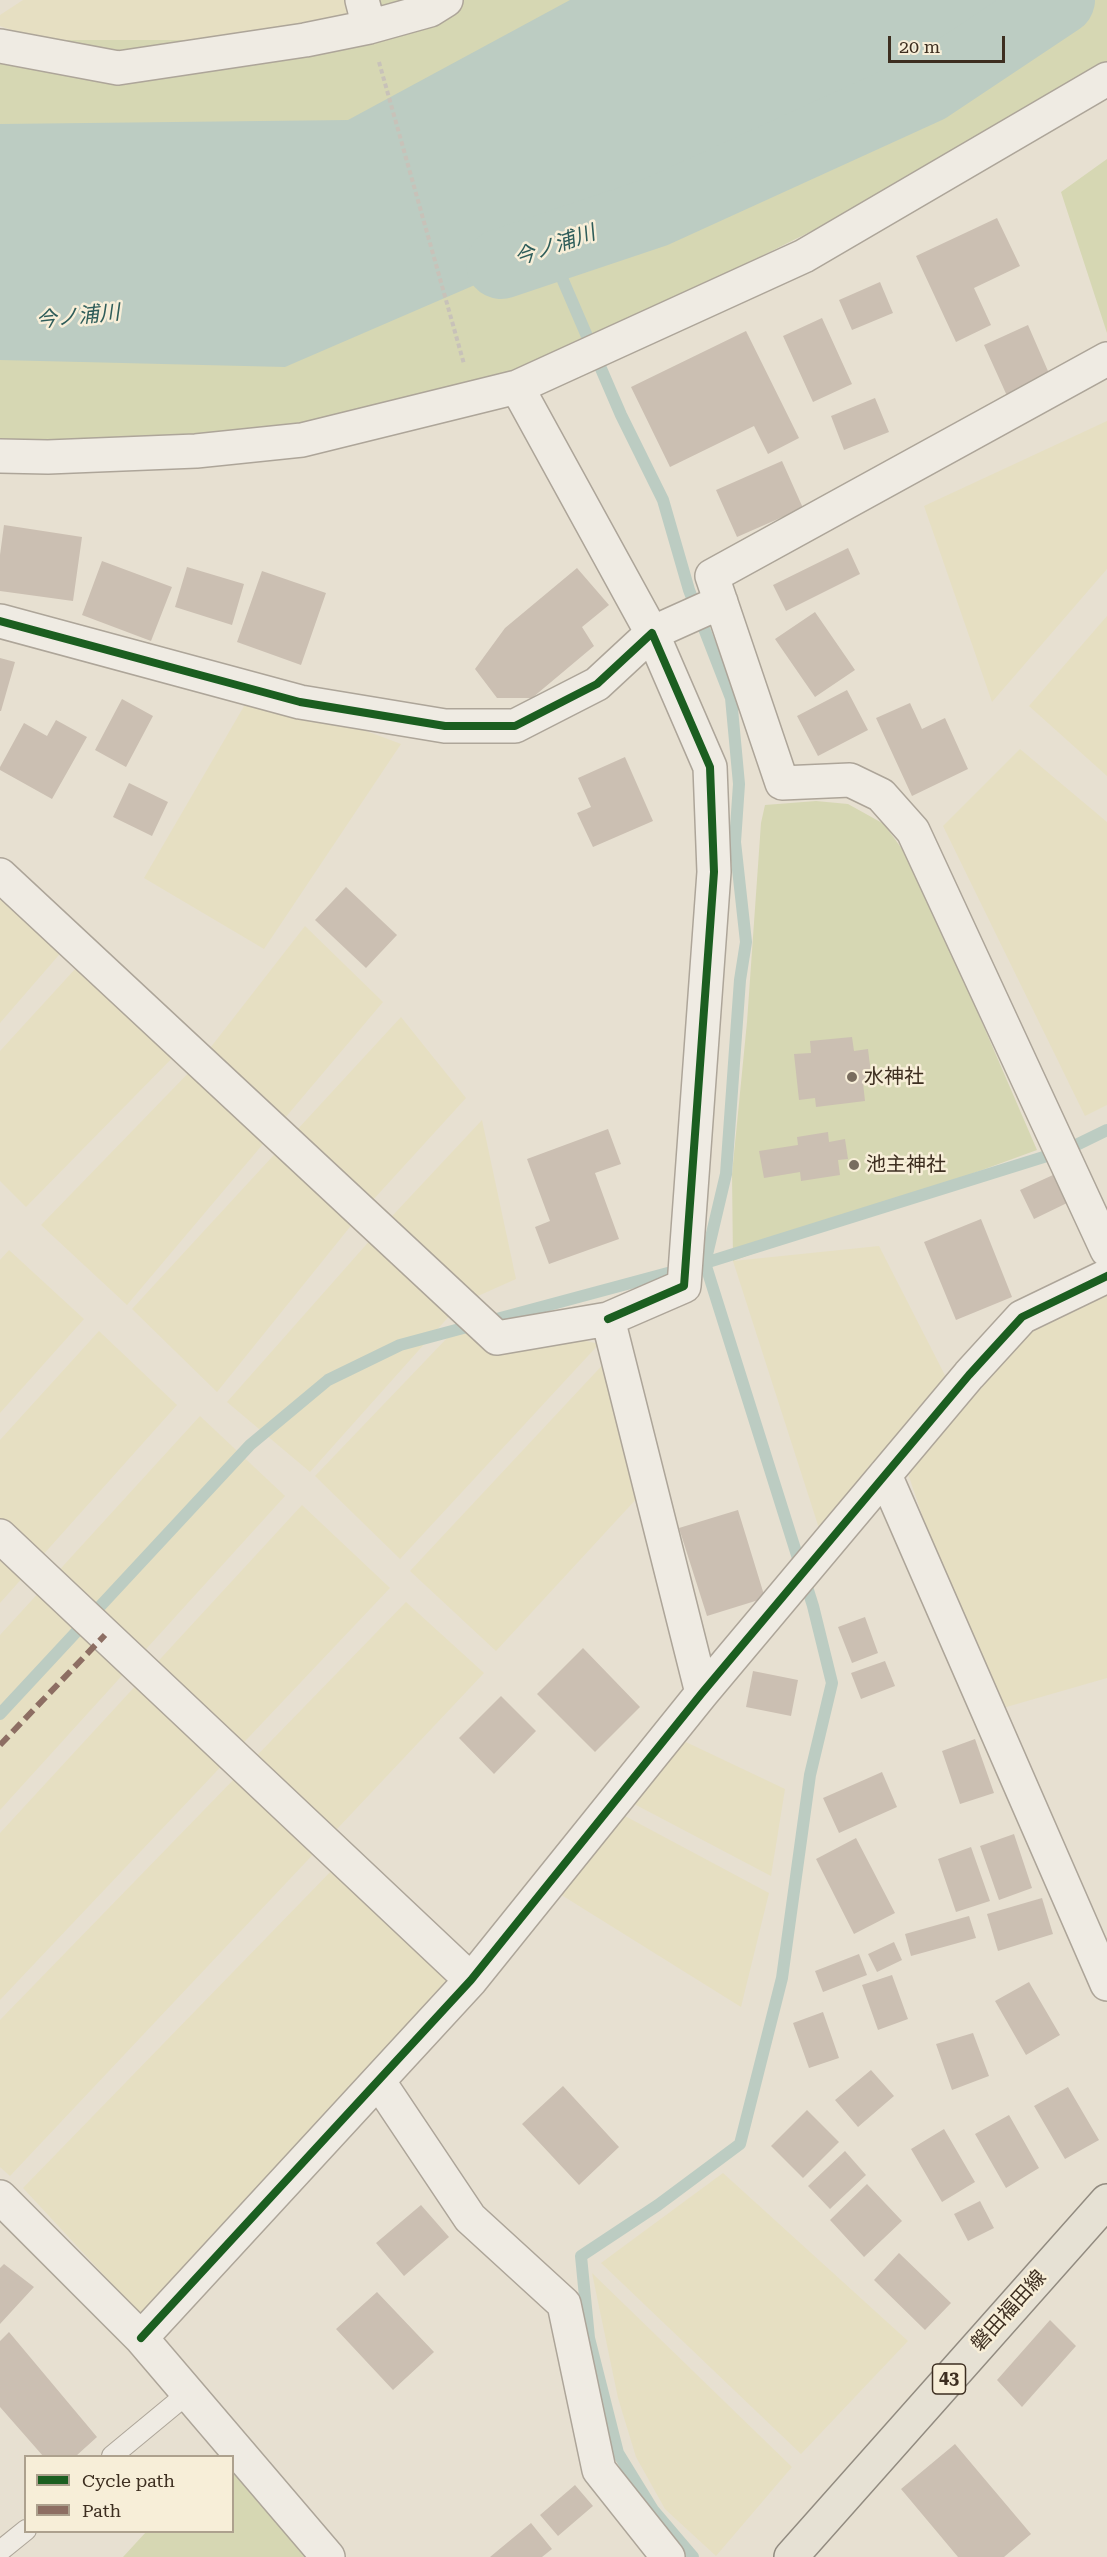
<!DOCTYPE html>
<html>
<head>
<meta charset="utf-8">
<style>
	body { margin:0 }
	#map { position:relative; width:1107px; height:2557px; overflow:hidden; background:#e7e0d1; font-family:"Roboto Serif",serif }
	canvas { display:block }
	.legend { position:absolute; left:24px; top:2455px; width:210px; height:78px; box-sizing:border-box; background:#f7eed8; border:2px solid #ada18e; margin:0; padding:8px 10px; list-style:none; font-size:18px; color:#3d2e20 }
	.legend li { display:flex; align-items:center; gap:12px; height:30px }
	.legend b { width:30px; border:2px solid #ada18e }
	.scale { position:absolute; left:888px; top:36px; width:117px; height:27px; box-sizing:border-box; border:3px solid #3d2e20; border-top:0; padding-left:8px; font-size:18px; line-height:21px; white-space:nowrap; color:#3d2e20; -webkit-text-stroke:4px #f7eed8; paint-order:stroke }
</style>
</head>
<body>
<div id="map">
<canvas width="1107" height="2557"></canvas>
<ul class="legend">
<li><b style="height:8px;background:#1b5e20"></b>Cycle path</li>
<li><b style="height:8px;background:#8d6e63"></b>Path</li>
</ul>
<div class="scale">20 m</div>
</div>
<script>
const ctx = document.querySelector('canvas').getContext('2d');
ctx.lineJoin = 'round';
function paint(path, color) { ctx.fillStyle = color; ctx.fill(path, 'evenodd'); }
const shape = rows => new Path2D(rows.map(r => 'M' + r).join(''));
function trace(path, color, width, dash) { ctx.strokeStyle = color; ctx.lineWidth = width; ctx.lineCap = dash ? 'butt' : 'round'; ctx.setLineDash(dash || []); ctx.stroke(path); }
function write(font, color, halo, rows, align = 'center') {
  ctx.font = font + ' "Roboto Serif","Noto Sans JP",serif'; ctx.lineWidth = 5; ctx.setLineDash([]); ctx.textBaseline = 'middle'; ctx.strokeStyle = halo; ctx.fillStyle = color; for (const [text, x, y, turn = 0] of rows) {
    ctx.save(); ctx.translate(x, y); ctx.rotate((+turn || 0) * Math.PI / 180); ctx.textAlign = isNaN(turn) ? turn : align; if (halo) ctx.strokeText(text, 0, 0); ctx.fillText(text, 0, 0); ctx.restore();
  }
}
paint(shape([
	[23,0,384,0,321,36,118,68,0,26,0,15],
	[1107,421,1107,569,992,702,924,506],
	[1107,616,1107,776,1029,706],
	[254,689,401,744,264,949,144,878],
	[1020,749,1107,822,1107,1105,1085,1116,943,826],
	[0,875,71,941,0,1023],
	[305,926,383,1002,127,1305,41,1225,200,1061],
	[87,956,184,1046,26,1207,0,1181,0,1051],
	[401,1017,466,1098,362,1212,217,1392,132,1309],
	[482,1120,516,1279,460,1304,310,1472,227,1402,380,1229],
	[879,1246,954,1393,1022,1317,1107,1276,1107,1678,989,1712,902,1456,825,1547,733,1261],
	[9,1250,84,1319,0,1413,0,1260],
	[471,1313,599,1344,400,1559,315,1476],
	[99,1331,177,1405,0,1603,0,1440],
	[609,1358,639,1496,496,1651,410,1571],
	[200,1416,285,1496,0,1810,0,1635],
	[302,1505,390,1588,0,2000,0,1833],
	[406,1602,484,1673,10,2176,0,2167,0,2020],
	[669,1734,785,1789,771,1876,619,1796],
	[610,1808,769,1893,741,2007,555,1891],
	[338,1864,471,1980,152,2327,23,2188],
	[723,2173,908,2341,801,2454,601,2263],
	[592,2273,792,2467,716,2556,665,2509,636,2457,618,2398]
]), '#e6dfc2');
paint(shape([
	[380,0,1107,0,1107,78,1055,110,474,399,48,457,0,455,0,40,304,40],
	[1107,159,1107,333,1061,192],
	[816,801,848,804,884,824,915,867,1037,1150,733,1261,732,1174,747,1022,761,823,765,805],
	[229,2442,317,2557,123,2557,146,2532,232,2532,232,2456,215,2456]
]), '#d6d7b3');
paint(shape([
	[570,0,1086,0,859,119,285,367,0,360,0,124,348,120]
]), '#bcccc2');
trace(shape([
	[549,248,621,415,663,500,689,590,731,698,739,784,735,842,746,942,740,980,726,1174,705,1263,813,1606,832,1683,810,1775,782,1978,740,2144,658,2205,581,2256,589,2338,618,2453,653,2510,693,2557],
	[0,1714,250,1445,328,1380,400,1345,705,1263,1066,1150,1107,1130]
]), '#bcccc2', 12);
trace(shape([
	[501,264,656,212,928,88,1060,0]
]), '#bcccc2', 70);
paint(shape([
	[997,218,1020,266,974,288,991,325,956,342,916,256],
	[880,282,893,313,852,330,839,300],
	[822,318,852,384,813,402,783,336],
	[1028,325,1051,378,1008,398,984,345],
	[746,331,799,438,768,454,754,426,670,467,631,387],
	[875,398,889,432,844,450,831,416],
	[782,461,803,508,737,537,716,490],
	[4,525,82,537,73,601,0,591,0,555],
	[848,548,860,574,786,611,773,585],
	[102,561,172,587,151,641,82,615],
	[187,567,244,584,232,625,175,607],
	[577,568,609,605,582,627,594,646,532,698,497,698,475,669,505,628],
	[262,571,326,593,301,665,237,642],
	[815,612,855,670,815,697,775,639],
	[0,658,15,662,1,711,0,711],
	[847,690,868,730,818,756,797,716],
	[122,699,153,716,126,767,95,750],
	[910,703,922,729,945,718,968,769,912,796,876,718],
	[56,720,87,737,52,799,0,770,0,767,24,723,47,736],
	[625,757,653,821,593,847,577,813,591,807,578,778],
	[129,783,168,802,152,836,113,817],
	[346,887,397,935,366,968,315,920],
	[852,1037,854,1051,868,1049,872,1082,863,1083,865,1101,816,1107,815,1098,799,1100,794,1054,811,1053,810,1041],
	[608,1129,621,1164,595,1173,619,1239,549,1264,535,1227,550,1221,527,1159],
	[828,1132,829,1142,845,1139,848,1159,838,1160,840,1175,801,1181,800,1172,764,1178,759,1151,798,1145,797,1137],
	[1053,1175,1067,1203,1034,1219,1020,1190],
	[981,1219,1012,1297,956,1320,924,1242],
	[738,1510,765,1598,707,1616,679,1528],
	[865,1617,878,1653,852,1663,838,1627],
	[583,1648,640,1707,595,1752,537,1694],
	[885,1661,895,1686,861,1699,851,1673],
	[753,1671,798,1680,791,1716,746,1707],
	[501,1696,536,1731,494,1774,459,1738],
	[975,1739,994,1793,960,1804,942,1751],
	[882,1772,897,1807,839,1833,823,1798],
	[1014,1834,1032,1888,999,1900,980,1846],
	[856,1838,895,1913,854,1934,816,1859],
	[971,1847,990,1901,956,1912,938,1859],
	[1042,1898,1053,1934,998,1951,987,1914],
	[969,1916,976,1938,911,1956,905,1934],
	[894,1942,902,1960,877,1972,868,1954],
	[859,1954,867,1975,823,1992,815,1971],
	[892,1975,908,2019,878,2030,862,1985],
	[1029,1982,1060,2035,1026,2055,995,2001],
	[823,2012,839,2058,809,2068,793,2023],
	[973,2033,989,2076,952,2090,936,2044],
	[871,2070,894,2096,858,2127,835,2100],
	[563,2086,619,2147,579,2185,522,2124],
	[1068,2087,1099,2140,1065,2159,1034,2106],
	[807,2110,839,2142,803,2178,771,2146],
	[1009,2115,1039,2168,1006,2188,975,2134],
	[944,2129,975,2182,942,2202,911,2149],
	[845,2151,866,2175,830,2209,808,2186],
	[867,2184,902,2221,864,2257,830,2220],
	[980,2201,994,2228,968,2241,954,2214],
	[421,2205,449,2237,404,2276,376,2243],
	[899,2253,951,2303,925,2330,874,2280],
	[4,2264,34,2287,0,2324,0,2268],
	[377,2292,434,2352,393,2390,336,2329],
	[1050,2320,1076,2346,1022,2407,997,2380],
	[9,2332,97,2437,76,2456,43,2456,0,2407,0,2341],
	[955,2444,1031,2534,1004,2557,958,2557,901,2489],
	[575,2485,593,2506,558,2536,540,2515],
	[531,2523,552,2549,542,2557,490,2557]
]), '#cbbfb2');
const lane = shape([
	[112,2456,187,2394],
	[0,2551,26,2530]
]);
const street = shape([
	[362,0,369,27],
	[0,46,118,68,305,40,369,27,430,10,446,0],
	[1107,359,712,576,782,783,850,780,881,795,913,831,1107,1250],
	[517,387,652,633,721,602],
	[0,456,48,457,196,451,302,440,517,387,804,256,1107,79],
	[0,621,300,702,445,726,515,726,597,684,652,633,710,767,714,872,684,1286,608,1319],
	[0,875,497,1338,608,1319,702,1693],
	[885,1475,1107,1984],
	[0,1536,471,1980],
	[379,2082,470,2218,564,2304,599,2470,668,2557],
	[0,2197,141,2338,328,2557],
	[141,2338,471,1980,702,1693,969,1375,1022,1317,1107,1276]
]);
const primary = shape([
	[791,2557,1107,2201]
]);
trace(lane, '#ada599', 22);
trace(street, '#ada599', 36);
trace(primary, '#928b80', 36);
trace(shape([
	[379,62,464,364]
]), '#c8c2b9', 4, [4.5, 3]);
trace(lane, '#efebe3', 20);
trace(street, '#efebe3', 33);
trace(primary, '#e6e1d4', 33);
trace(shape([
	[0,1745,105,1635]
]), '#8d6e63', 6, [12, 6]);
trace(shape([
	[0,621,300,702,445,726,515,726,597,684,652,633,710,767,714,872,684,1286,608,1319],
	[141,2338,471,1980,702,1693,969,1375,1022,1317,1107,1276]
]), '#1b5e20', 8);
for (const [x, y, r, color] of [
	[852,1077,6,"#786c5e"],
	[854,1165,6,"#786c5e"]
]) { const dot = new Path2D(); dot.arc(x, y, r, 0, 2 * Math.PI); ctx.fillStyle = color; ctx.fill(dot); trace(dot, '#f7eed8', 2); }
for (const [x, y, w] of [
	[949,2379,33]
]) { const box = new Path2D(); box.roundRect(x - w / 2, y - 15, w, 30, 4.5); ctx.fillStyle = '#f7eed8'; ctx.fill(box); trace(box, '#3d2e20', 1.5); }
write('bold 18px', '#3d2e20', null, [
	["43",949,2379]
]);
write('20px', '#3d2e20', '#f7eed8', [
	["水神社",864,1077],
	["池主神社",866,1165]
], 'left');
write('20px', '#3d2e20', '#f7eed8', [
	["磐田福田線",1009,2311,-48]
]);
write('italic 21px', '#2f5d5a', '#f7eed8', [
	["今ノ浦川",555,246,-19],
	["今ノ浦川",78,317,-6]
]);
</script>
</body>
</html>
